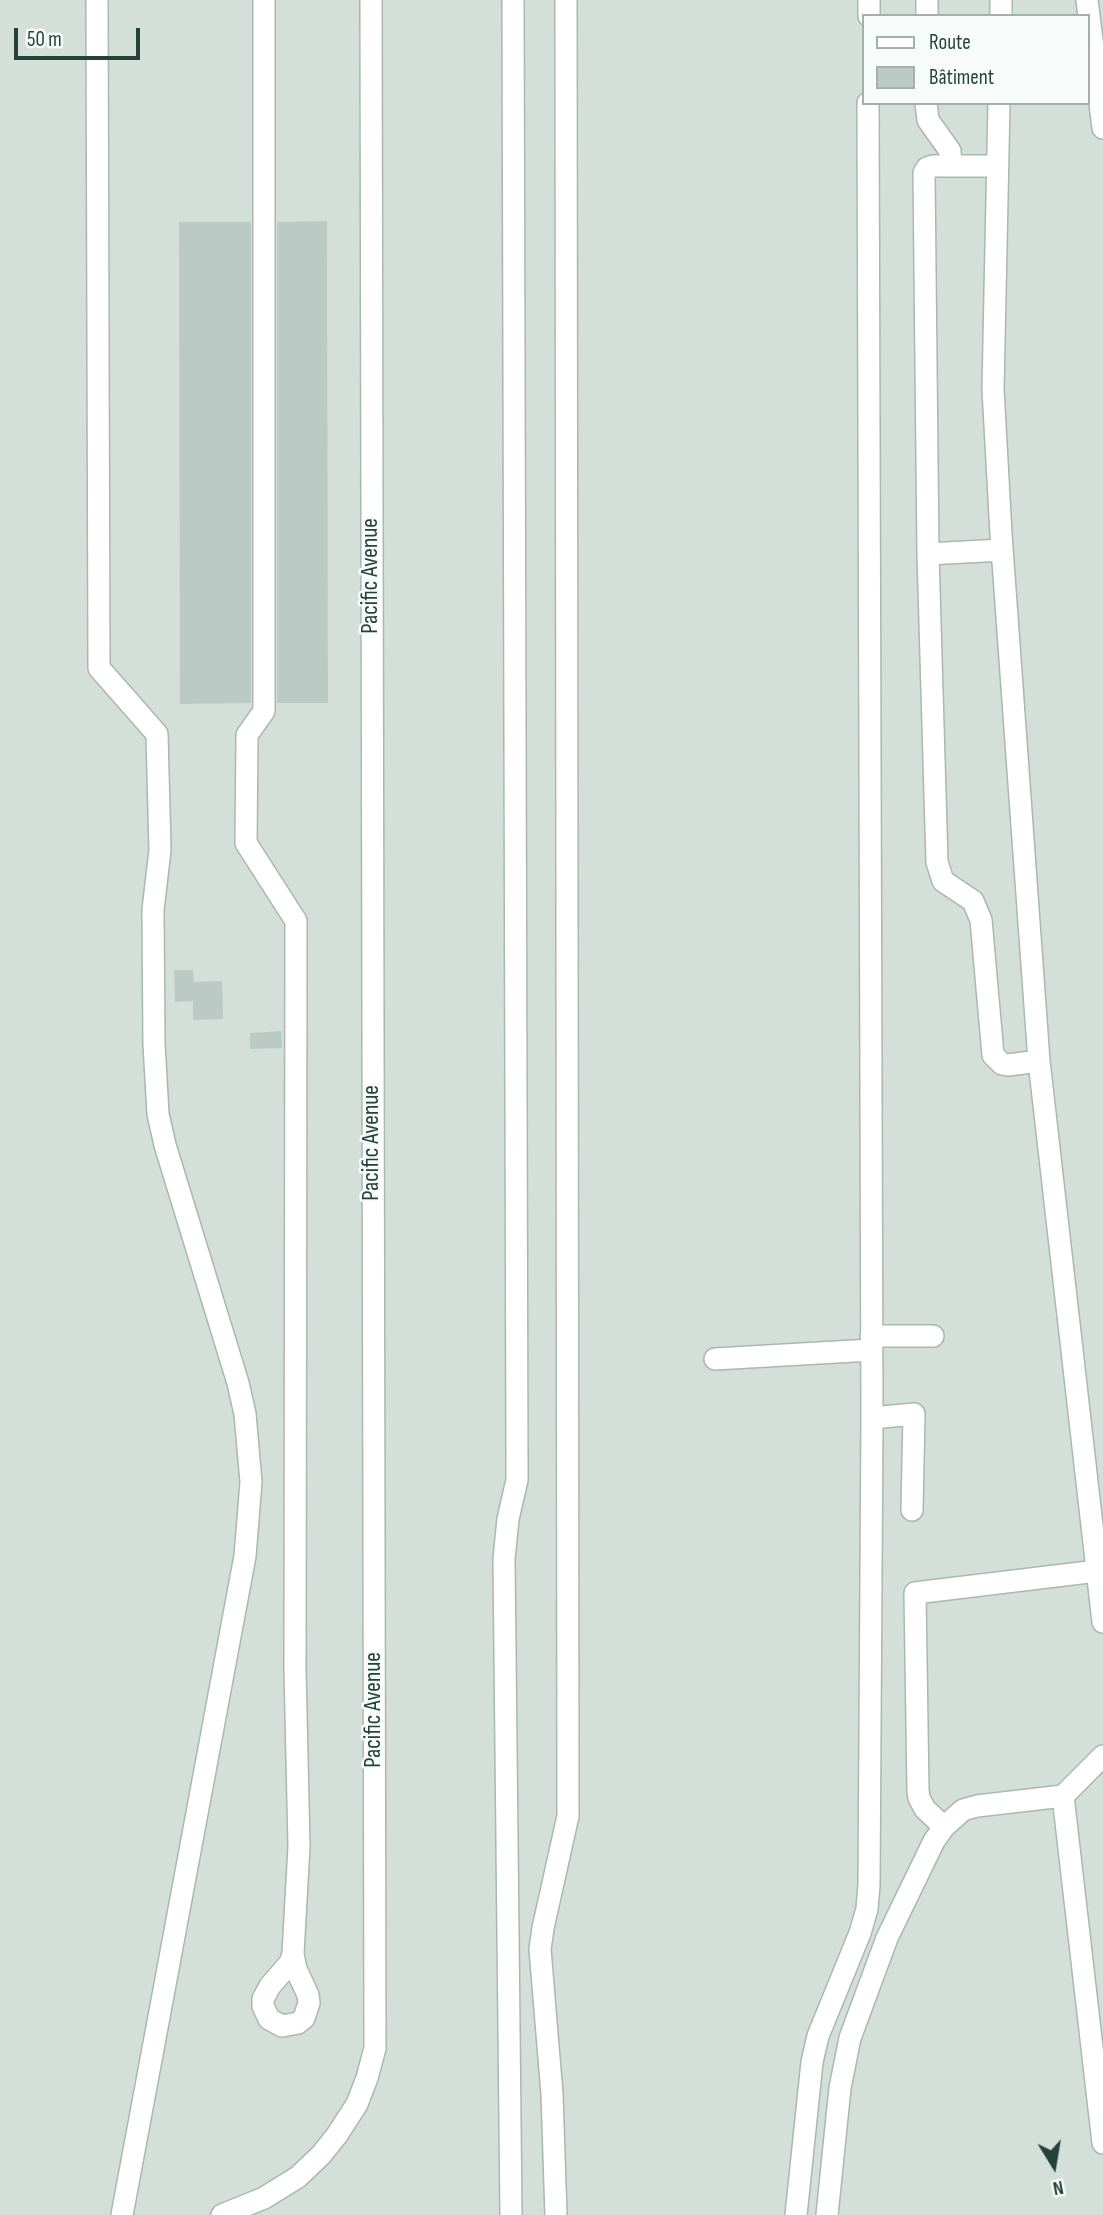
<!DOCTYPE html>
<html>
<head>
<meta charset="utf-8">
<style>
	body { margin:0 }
	#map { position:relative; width:1103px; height:2215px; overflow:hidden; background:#e6efeb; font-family:"Sofia Sans Condensed",sans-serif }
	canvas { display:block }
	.legend { position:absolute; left:862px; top:14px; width:228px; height:91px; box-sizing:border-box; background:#f7fbf9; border:2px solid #a3b1ad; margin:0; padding:9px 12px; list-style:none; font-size:21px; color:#24423a }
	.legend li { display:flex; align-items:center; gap:14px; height:35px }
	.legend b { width:35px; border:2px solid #a3b1ad }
	.north { position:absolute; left:1019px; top:2131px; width:70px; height:70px; -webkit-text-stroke:5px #f7fbf9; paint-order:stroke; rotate:169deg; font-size:19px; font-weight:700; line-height:28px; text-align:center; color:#24423a }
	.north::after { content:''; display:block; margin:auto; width:24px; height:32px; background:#24423a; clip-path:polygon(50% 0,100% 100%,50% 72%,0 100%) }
	.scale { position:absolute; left:14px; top:28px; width:126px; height:32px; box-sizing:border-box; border:4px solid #24423a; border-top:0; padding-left:9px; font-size:21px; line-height:24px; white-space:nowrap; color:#24423a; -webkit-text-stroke:5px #f7fbf9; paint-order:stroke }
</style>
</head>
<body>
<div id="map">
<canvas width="1103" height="2215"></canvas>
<ul class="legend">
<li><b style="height:9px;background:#fff"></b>Route</li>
<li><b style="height:19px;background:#bbcac4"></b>Bâtiment</li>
</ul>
<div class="north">N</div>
<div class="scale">50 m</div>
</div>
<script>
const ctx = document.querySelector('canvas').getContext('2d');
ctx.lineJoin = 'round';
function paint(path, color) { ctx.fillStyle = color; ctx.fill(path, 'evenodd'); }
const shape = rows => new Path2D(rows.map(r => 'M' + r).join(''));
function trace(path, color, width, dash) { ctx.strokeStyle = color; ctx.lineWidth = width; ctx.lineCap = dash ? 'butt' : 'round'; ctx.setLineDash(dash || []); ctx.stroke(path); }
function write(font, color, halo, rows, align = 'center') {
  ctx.font = font + ' "Sofia Sans Condensed",sans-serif'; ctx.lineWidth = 5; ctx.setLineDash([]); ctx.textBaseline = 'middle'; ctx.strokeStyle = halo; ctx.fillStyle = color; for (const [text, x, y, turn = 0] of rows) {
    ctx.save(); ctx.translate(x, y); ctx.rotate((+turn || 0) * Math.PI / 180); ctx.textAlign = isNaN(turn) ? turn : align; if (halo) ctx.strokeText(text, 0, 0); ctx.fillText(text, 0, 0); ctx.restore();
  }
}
paint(shape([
	[0,0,1103,0,1103,2215,0,2215],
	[863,16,1087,16,1087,103,863,103]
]), '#d4dfda');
paint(shape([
	[327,221,328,703,277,703,277,222],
	[179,222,251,222,251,703,180,704],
	[174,970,193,970,194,982,222,981,223,1019,193,1020,193,1001,175,1002],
	[281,1031,282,1048,250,1049,250,1033]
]), '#bbcac4');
const minor = shape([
	[97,0,99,668,157,734,160,850,153,910,154,1044,158,1114,165,1145,238,1383,245,1414,251,1482,245,1556,122,2215],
	[264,0,264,711,247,735,246,843,296,921,295,1670,299,1846,293,1954],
	[1087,0,1103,128],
	[869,16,869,0],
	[927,16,927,0],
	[1001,16,1001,0],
	[926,103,928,120,950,151,951,166],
	[999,103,993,389,1001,534,1039,1061,1103,1622],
	[998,166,933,166,927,168,924,173,928,554,937,862,943,881,973,901,981,920,993,1055,1002,1064,1008,1065,1039,1061],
	[928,554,1002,550],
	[871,1336,933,1336],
	[715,1359,871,1350],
	[872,1418,914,1414,912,1510],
	[1063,1796,1103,2143],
	[944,1827,925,1809,919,1798,918,1790,915,1593,1097,1571],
	[293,1954,296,1969,308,1995,309,2003,304,2018,298,2023,282,2026,269,2019,263,2006,263,1999,270,1986,290,1963,293,1954],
	[222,2215,264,2198,298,2177,321,2155,337,2135,357,2104,367,2078,375,2048,371,0],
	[511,2215,504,1559,508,1519,517,1480,517,1459,513,0],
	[556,2215,552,2094,540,1949,543,1928,568,1816,566,0],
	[796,2215,812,2062,818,2036,860,1933,867,1909,869,1885,872,1418,868,103],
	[827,2215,840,2088,850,2038,887,1938,934,1841,944,1827,963,1810,977,1806,1063,1796,1103,1756]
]);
trace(minor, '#a8b8b2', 24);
trace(minor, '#fff', 21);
write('24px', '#24423a', '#f7fbf9', [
	["Pacific Avenue",371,576,-90],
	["Pacific Avenue",372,1143,-90],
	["Pacific Avenue",374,1710,-90]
]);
</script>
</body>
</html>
